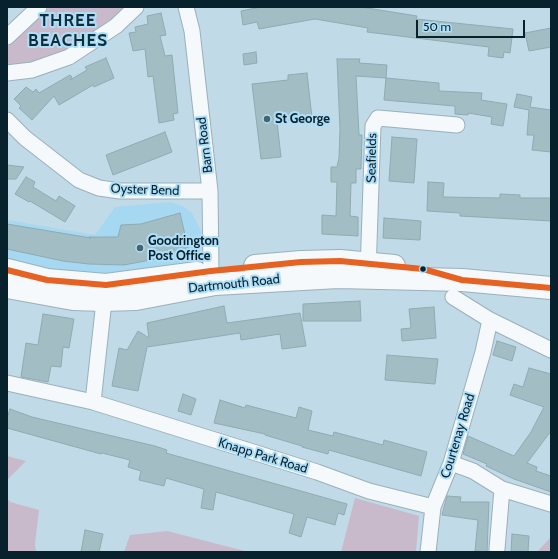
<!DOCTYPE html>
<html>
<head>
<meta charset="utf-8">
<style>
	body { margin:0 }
	#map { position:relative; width:558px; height:559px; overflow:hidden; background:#c0dae7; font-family:Cabin,sans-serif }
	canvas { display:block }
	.frame { position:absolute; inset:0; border:8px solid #08222d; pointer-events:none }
	.scale { position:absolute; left:416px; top:20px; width:109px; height:18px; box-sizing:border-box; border:2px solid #08222d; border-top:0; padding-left:5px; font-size:12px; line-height:14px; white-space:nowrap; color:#08222d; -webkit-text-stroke:3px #afdff8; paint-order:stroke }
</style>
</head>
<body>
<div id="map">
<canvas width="558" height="559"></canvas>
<div class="frame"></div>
<div class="scale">50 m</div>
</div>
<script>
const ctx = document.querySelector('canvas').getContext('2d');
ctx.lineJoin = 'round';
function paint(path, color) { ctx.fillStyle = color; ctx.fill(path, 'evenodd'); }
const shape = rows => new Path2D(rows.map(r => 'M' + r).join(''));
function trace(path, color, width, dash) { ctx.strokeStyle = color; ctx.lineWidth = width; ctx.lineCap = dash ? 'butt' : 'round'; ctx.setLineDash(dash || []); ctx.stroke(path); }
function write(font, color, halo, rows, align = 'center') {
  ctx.font = font + ' Cabin,sans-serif'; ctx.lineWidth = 4; ctx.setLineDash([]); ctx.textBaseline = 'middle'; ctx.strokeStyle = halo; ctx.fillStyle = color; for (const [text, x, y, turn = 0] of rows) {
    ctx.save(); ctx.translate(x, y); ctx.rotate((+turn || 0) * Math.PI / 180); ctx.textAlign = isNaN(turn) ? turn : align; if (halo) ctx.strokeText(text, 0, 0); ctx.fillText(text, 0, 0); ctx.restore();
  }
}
paint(shape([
	[171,202,182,206,192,213,201,231,203,242,195,261,190,266,111,277,7,264,7,220,95,235,115,207]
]), '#a6d8f1');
paint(shape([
	[50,7,130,7,70,50,26,66,7,67,7,48,15,37],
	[7,456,26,461,7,480],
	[7,498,10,502,39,510,35,544,36,552,7,552],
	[355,498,419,516,416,552,341,552],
	[167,531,202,540,249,552,124,552,130,535],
	[551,537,551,552,537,552]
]), '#c8bacb');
const building = shape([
	[261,7,361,7,417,16,416,19,513,29,510,53,504,52,503,58,488,56,489,47,367,32,368,28,315,19,259,29,257,22,243,25,241,11,261,7],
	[161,13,166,35,160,36,165,56,172,55,178,113,173,114,174,120,159,123,153,76,148,77,145,49,133,51,129,33,136,32,135,27,148,24,147,16,161,13],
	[551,28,551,47,529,51,525,33,551,28],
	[256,52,257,63,244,65,243,54,256,52],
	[106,58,114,78,94,87,93,85,59,105,54,96,32,120,19,108,21,106,14,99,26,87,33,92,36,89,39,93,70,75,72,77,70,80,87,70,85,67,106,58],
	[337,59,360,59,359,63,387,65,386,78,356,76,359,135,362,135,361,169,356,169,356,183,351,183,350,216,358,217,358,236,322,234,322,215,336,216,337,182,331,182,331,167,337,167,339,158,340,129,337,59],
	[307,73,312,118,277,122,281,157,261,159,252,84,288,80,288,75,307,73],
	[386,78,439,83,439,91,482,93,481,100,507,104,503,126,491,124,492,117,468,113,468,115,455,114,455,106,384,100,386,78],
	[517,94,532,97,530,107,551,110,551,152,532,150,534,135,527,135,529,110,514,107,517,94],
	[165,132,172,152,113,175,106,155,165,132],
	[392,137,417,139,414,183,389,181,392,137],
	[7,165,24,167,16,179,7,179,7,165],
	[26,177,35,182,33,187,56,201,59,196,75,206,65,222,30,201,29,202,15,194,26,177],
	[428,182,444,183,443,197,500,198,500,194,520,195,520,198,551,198,551,221,460,216,460,213,427,211,428,182],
	[180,213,189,252,150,260,124,265,89,264,63,261,7,249,7,224,91,238,89,237,118,237,121,225,141,224,180,213],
	[384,218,421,221,420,240,383,238,384,218],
	[360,301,361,321,303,321,303,304,360,301],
	[224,306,227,323,300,313,306,346,282,349,280,334,241,340,240,333,147,347,138,391,112,386,119,348,127,350,138,331,149,338,147,323,224,306],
	[434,307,436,338,402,341,401,329,411,328,409,309,434,307],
	[43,314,74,319,69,348,63,347,61,367,51,366,48,382,21,377,26,343,38,345,43,314],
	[497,341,516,347,512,361,493,355,497,341],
	[387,355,438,359,435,384,385,380,387,355],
	[529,368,551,374,551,431,527,463,537,467,536,471,551,476,551,492,514,479,486,466,487,464,463,454,468,436,514,456,531,432,544,407,510,395,514,384,523,387,529,368],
	[183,394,196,399,191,415,178,411,183,394],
	[220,400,245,408,246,405,296,418,299,407,312,411,308,430,333,436,334,432,383,445,384,440,427,452,421,476,329,450,328,454,302,447,302,446,265,435,265,434,214,423,220,400],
	[10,409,32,417,155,446,167,450,166,453,347,504,344,515,338,513,335,525,307,517,301,537,289,533,294,514,216,492,213,510,201,508,204,489,166,478,164,486,139,480,141,471,128,467,130,460,102,453,101,454,7,428,7,418,10,409],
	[447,496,461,497,460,502,489,502,487,552,475,551,478,520,442,515,447,496],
	[85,530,103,534,99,552,81,552,85,530],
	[512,534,529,536,528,552,511,552,512,534]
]);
paint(building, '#a3bdc5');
trace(building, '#90aab2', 1);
const street = shape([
	[186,7,192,31,210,191,211,271,215,284],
	[7,37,39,7],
	[7,73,32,70,69,57,116,26,136,7],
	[7,120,25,138,79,180,99,188,120,191,210,191],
	[368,273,373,126,378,118,457,125],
	[453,297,490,320,551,350],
	[7,383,93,402,317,472,369,491,433,507],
	[93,402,105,292],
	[451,463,473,471,502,489,551,504],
	[497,549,502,489],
	[428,552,433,507,451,463,483,352,490,320]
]);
const primary = shape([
	[255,266,301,262,340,261,394,266],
	[7,270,47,280,106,285,197,273],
	[7,287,73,299,103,300,136,299,215,284,338,277,462,280,551,288]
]);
trace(street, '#9ab0bc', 17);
trace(primary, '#9ab0bc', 24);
trace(street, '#f6f9fb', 15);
trace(primary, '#f6f9fb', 22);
trace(shape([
	[7,270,47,280,106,285,211,271,301,262,340,261,423,269,462,280,551,288]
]), '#e66223', 6);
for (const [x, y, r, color] of [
	[267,119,4,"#48626e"],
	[140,248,4,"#48626e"],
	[423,269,3.5,"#08222d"]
]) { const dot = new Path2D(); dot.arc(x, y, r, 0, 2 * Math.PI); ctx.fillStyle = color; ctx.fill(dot); trace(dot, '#afdff8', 1.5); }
write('bold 13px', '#08222d', '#afdff8', [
	["St George",275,119],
	["Goodrington",148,241],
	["Post Office",148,256]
], 'left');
write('13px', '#08222d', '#afdff8', [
	["Barn Road",205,145,-97],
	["Seafields",372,158,-89],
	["Oyster Bend",145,190,2],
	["Dartmouth Road",234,284,-6],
	["Courtenay Road",458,436,-73],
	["Knapp Park Road",263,456,17]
]);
ctx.letterSpacing = '1px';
write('bold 17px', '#0e2e3c', '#afdff8', [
	["THREE",68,21],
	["BEACHES",68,41]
]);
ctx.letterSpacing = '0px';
</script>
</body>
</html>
